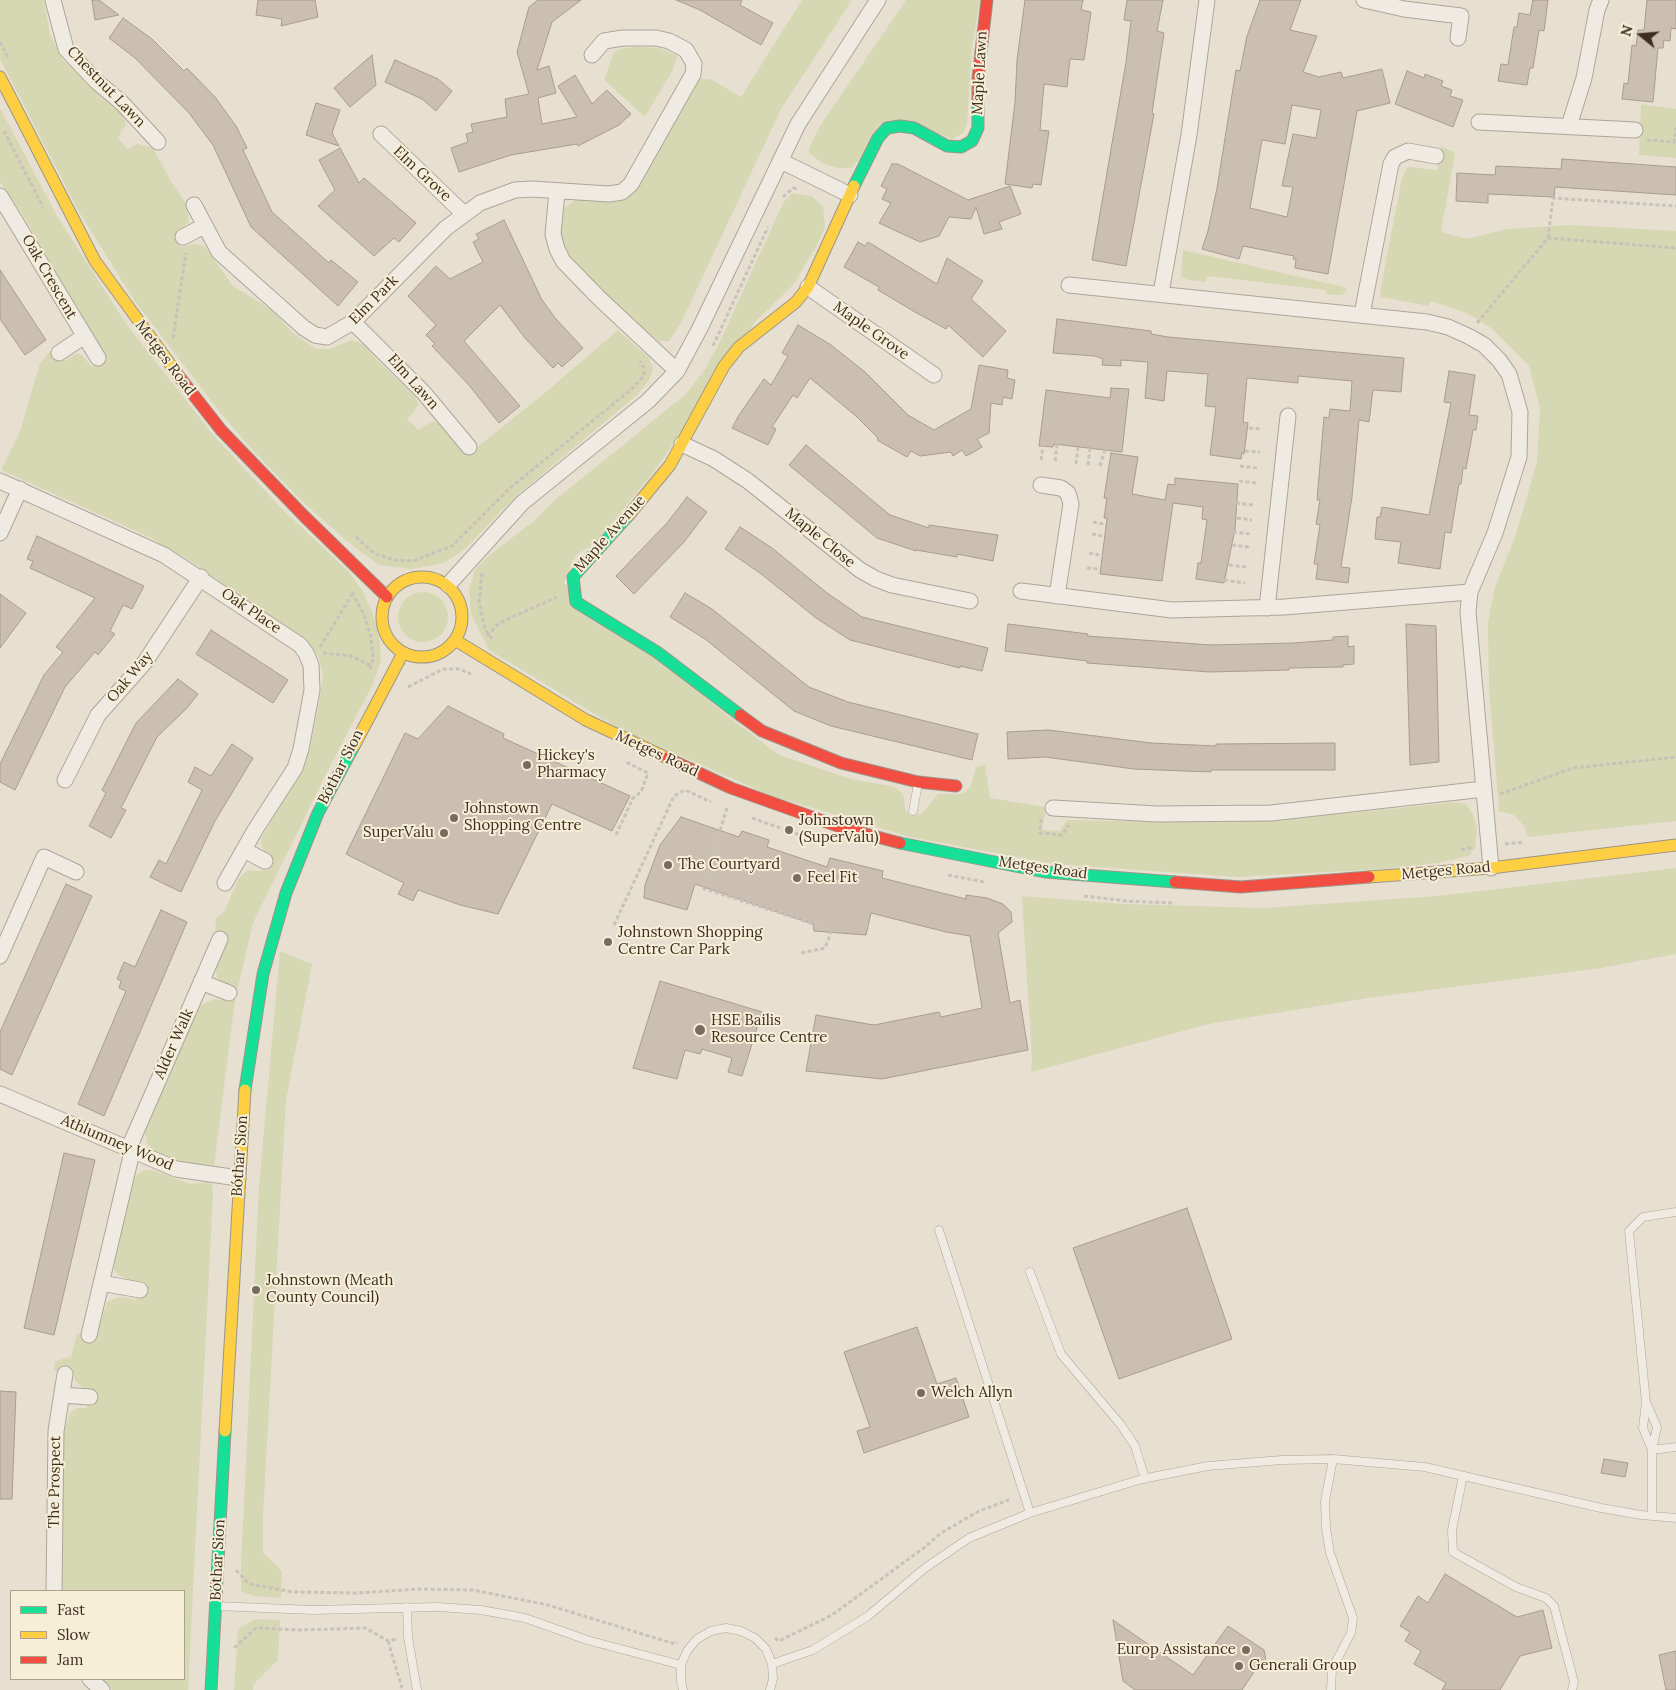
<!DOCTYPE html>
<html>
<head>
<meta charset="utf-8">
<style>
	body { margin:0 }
	#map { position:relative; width:1676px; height:1690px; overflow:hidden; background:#e7e0d1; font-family:Lora,serif }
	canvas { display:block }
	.legend { position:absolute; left:10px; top:1590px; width:175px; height:90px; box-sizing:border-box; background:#f7eed8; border:1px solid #ada18e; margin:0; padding:6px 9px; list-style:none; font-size:15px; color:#3d2e20 }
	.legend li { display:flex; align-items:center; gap:10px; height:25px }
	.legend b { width:25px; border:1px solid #ada18e }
	.north { position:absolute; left:1616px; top:10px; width:50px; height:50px; -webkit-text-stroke:4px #f7eed8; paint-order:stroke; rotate:287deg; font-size:14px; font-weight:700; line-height:20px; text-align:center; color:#3d2e20 }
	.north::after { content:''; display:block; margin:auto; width:18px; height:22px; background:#3d2e20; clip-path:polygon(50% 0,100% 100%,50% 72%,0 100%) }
</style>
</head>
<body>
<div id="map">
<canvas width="1676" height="1690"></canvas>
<ul class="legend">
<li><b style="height:6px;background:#16e098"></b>Fast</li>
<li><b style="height:6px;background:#ffcf43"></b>Slow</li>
<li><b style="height:6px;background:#f24e42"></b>Jam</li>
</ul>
<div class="north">N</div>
</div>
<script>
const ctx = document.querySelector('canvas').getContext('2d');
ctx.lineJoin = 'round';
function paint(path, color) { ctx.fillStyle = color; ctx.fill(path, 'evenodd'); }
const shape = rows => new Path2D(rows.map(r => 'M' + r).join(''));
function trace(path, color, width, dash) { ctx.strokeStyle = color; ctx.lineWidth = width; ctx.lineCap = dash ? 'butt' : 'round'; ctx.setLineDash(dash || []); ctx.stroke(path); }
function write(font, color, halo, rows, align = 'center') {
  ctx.font = font + ' Lora,serif'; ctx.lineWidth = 4; ctx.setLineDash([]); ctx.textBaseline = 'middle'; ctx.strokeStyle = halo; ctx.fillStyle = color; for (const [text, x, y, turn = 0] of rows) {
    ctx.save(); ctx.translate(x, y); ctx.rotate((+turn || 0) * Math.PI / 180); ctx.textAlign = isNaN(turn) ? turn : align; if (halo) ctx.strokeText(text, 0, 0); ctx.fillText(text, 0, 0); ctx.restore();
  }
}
paint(shape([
	[0,0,44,0,50,35,63,60,104,96,124,117,126,124,118,138,127,149,137,144,153,148,172,183,187,205,189,222,176,233,183,247,193,244,202,245,206,248,233,286,272,310,292,332,316,349,330,349,352,340,365,345,376,359,415,396,418,404,415,411,407,419,418,430,434,421,439,423,466,456,540,397,618,330,649,358,653,369,649,380,637,395,516,496,465,549,444,563,412,569,379,565,348,542,303,502,258,456,222,415,134,300,78,210,0,59],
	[802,0,852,0,781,109,681,323,669,341,659,341,643,329,581,271,570,257,561,236,561,214,564,208,576,200,620,201,633,193,700,79,711,79,741,97],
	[906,0,980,0,972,47,967,124,963,133,952,139,901,120,851,168,838,168,822,163,809,153,810,146,820,126],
	[639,47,658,48,677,56,673,70,645,117,604,80,614,52,624,48],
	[1641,104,1676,109,1676,158,1639,155],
	[0,108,57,216,127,325,214,436,283,510,347,570,362,590,373,614,380,641,381,661,372,686,329,768,253,923,235,1000,214,1166,182,1163,154,1151,147,1144,145,1132,199,1006,214,999,224,1000,228,986,217,978,216,970,227,941,215,936,216,918,224,912,239,878,247,870,261,871,268,859,261,844,262,837,305,764,310,750,320,697,323,676,319,658,310,644,297,634,190,561,149,537,1,470,20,432,40,363,49,352,57,349,65,361,76,354,81,354,92,367,106,358,21,212,0,182],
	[1441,146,1455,153,1441,232,1467,239,1507,229,1571,225,1676,231,1676,821,1528,837,1525,827,1514,815,1499,811,1489,687,1488,623,1494,590,1516,534,1537,462,1540,408,1529,366,1491,328,1467,313,1430,301,1429,306,1381,297,1380,292,1402,178,1408,167,1437,170],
	[792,193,811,196,823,206,825,227,816,247,793,285,755,322,654,472,596,542,575,556,564,583,728,716,779,755,851,779,895,787,903,794,906,812,922,814,938,794,962,794,971,786,976,767,985,765,990,798,1046,807,1042,830,1060,831,1067,820,1188,822,1352,813,1457,802,1466,804,1473,814,1477,830,1475,849,1468,856,1437,863,1383,869,1237,877,1054,864,910,837,769,795,618,728,489,650,471,614,469,589,475,570,487,557,534,521,555,500,686,394,703,372,717,348,783,203],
	[1183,250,1348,288,1342,295,1334,295,1326,294,1327,290,1207,276,1206,282,1188,280,1181,276],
	'398 617a25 25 0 1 1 50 0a25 25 0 1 1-50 0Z',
	[1676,868,1676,954,1601,968,1368,998,1209,1024,1031,1072,1032,1060,1022,896,1123,904,1263,908,1437,896],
	[280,951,312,964,286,1100,263,1516,263,1553,282,1571,281,1598,254,1596,241,1591,241,1565,259,1187],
	[145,1170,156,1171,190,1184,207,1182,212,1184,213,1193,188,1690,112,1690,101,1679,184,1679,184,1591,61,1591,64,1431,70,1413,77,1408,87,1408,87,1393,75,1380,72,1373,54,1370,55,1361,71,1357,77,1333,95,1337,107,1303,113,1299,122,1297,136,1300,140,1285,118,1275,114,1269,115,1260,131,1187,136,1175],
	[255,1619,280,1620,278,1660,253,1685,253,1690,234,1690,238,1629]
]), '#d6d7b3');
const building = shape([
	[92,0,99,0,119,15,95,20,92,0],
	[258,0,315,0,318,17,281,26,282,19,256,15,258,0],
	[538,0,581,0,552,22,537,70,549,66,556,93,538,98,542,124,577,117,558,86,575,75,592,104,607,90,631,114,619,125,578,146,577,144,511,155,459,172,451,148,468,142,466,134,473,132,471,124,507,117,505,99,529,94,517,52,529,7,538,0],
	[676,0,742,0,740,5,773,23,761,45,700,10,676,0],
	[1025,0,1083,0,1081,10,1091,12,1084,60,1070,59,1067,87,1044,84,1040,130,1049,131,1041,185,1033,184,1032,188,1005,184,1015,102,1017,60,1025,0],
	[1127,0,1163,0,1157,31,1164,33,1152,113,1154,114,1126,266,1092,260,1126,62,1131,21,1124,20,1127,0],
	[1260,0,1301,0,1290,30,1317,36,1303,72,1319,77,1341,72,1343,78,1382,69,1390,103,1357,111,1328,274,1295,268,1296,259,1293,259,1294,256,1243,246,1239,259,1202,249,1208,231,1217,188,1236,70,1240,71,1247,36,1260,0],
	[1292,105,1321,110,1316,138,1293,134,1282,186,1293,187,1287,217,1250,208,1262,140,1285,144,1292,105],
	[1533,0,1548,0,1544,31,1539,30,1533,68,1530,68,1527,85,1498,81,1501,64,1508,65,1514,27,1517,27,1519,13,1530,15,1533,0],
	[1647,0,1676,0,1676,29,1671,28,1670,41,1664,40,1663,48,1658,48,1653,102,1622,99,1624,83,1628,84,1632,45,1636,46,1638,30,1644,30,1647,0],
	[123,18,152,39,184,71,187,68,215,97,236,126,247,148,243,150,272,212,329,263,331,260,358,282,338,306,251,227,213,145,189,113,135,58,109,38,123,18],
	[372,55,376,85,350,107,334,88,372,55],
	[395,60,438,79,452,91,436,111,422,99,385,82,395,60],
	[1407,71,1424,78,1425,74,1443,81,1441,86,1452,90,1450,96,1463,100,1453,127,1395,104,1407,71],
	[316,103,340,110,332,133,339,146,306,135,316,103],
	[340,148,359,183,364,178,416,223,399,242,394,238,374,256,318,206,335,190,319,160,340,148],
	[1562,159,1676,167,1676,195,1555,187,1554,197,1488,194,1488,203,1456,201,1457,173,1495,175,1496,166,1561,169,1562,159],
	[892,164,898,164,968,200,1010,186,1021,214,999,222,1002,229,984,234,976,207,971,219,949,217,939,236,920,242,879,223,891,203,882,199,887,189,881,186,892,164],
	[504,220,542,300,556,319,583,348,562,367,558,363,553,368,525,338,500,305,464,341,520,406,499,423,468,384,432,346,435,344,426,335,436,325,408,296,436,266,450,279,483,262,473,242,479,239,476,234,504,220],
	[858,242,865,246,868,242,937,284,947,258,983,281,971,299,1006,331,983,357,948,325,946,329,915,312,878,290,879,287,844,267,858,242],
	[0,270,46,340,25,355,0,319,0,270],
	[1057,319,1151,331,1151,334,1168,337,1404,358,1401,392,1373,390,1369,422,1359,420,1352,497,1341,567,1350,568,1348,583,1316,579,1318,564,1314,564,1320,525,1316,524,1320,500,1317,500,1324,417,1329,418,1330,409,1350,411,1352,381,1298,376,1298,383,1247,378,1243,422,1248,423,1244,454,1242,453,1241,459,1210,455,1216,407,1205,406,1208,374,1167,371,1164,401,1145,398,1148,362,1121,360,1121,366,1102,365,1103,359,1095,356,1053,353,1057,319],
	[798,325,831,345,865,372,908,415,934,430,971,409,979,365,1008,370,1007,378,1015,380,1012,399,1003,397,1002,405,991,403,989,433,977,439,982,447,972,453,966,456,962,450,953,456,951,452,920,456,911,451,907,457,877,440,878,438,856,416,810,378,797,398,793,395,772,427,776,429,768,445,732,428,739,415,764,379,771,385,788,356,782,353,798,325],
	[1449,371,1475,375,1469,415,1478,416,1476,430,1473,430,1466,469,1463,468,1461,484,1459,484,1451,533,1445,532,1440,569,1398,563,1401,542,1375,539,1377,517,1380,517,1382,507,1429,515,1451,403,1444,402,1449,371],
	[1111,388,1129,389,1122,452,1054,444,1053,447,1039,446,1046,390,1110,398,1111,388],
	[806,445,890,515,929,528,929,525,998,535,993,561,957,554,957,557,916,550,916,551,877,538,789,465,806,445],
	[1111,453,1138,457,1132,494,1165,500,1168,484,1175,485,1175,478,1238,484,1235,529,1224,583,1196,579,1198,563,1201,563,1207,520,1202,519,1203,507,1173,503,1162,581,1100,574,1107,518,1104,518,1107,498,1104,498,1111,453],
	[687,497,707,512,684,542,634,594,616,576,667,523,687,497],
	[740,527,772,548,827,593,862,617,988,648,982,671,960,666,960,668,850,640,816,618,760,573,725,549,740,527],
	[37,536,144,586,132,609,123,605,110,631,115,634,98,655,95,652,65,687,15,790,0,782,0,764,44,675,63,652,56,647,95,598,30,568,33,561,27,559,37,536],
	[685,593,712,609,809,687,848,702,978,734,972,760,831,726,794,711,705,639,670,617,685,593],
	[0,594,26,613,0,648,0,594],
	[1008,624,1088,634,1087,636,1211,645,1293,643,1333,640,1333,637,1348,636,1348,647,1354,646,1354,664,1343,665,1343,667,1289,668,1289,670,1209,672,1087,663,1087,661,1005,651,1008,624],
	[1406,624,1436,626,1439,762,1410,765,1406,624],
	[211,630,288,680,273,703,196,654,211,630],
	[178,679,198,694,187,708,157,737,121,808,126,810,111,838,89,826,106,793,102,790,136,723,178,679],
	[448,706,504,734,503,738,630,796,612,831,552,804,498,914,460,905,418,890,413,901,398,894,404,883,346,854,405,733,418,739,448,706],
	[1048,730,1151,743,1216,746,1216,744,1335,743,1335,770,1211,770,1211,772,1134,769,1045,757,1008,759,1007,732,1048,730],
	[232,744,253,758,215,821,181,892,150,877,159,860,166,864,202,790,188,782,195,767,211,776,232,744],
	[681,817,739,837,742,831,769,840,767,847,827,867,830,858,883,871,882,878,966,899,966,895,987,898,1003,904,1011,912,1012,922,998,933,1010,1003,1020,1000,1028,1050,882,1079,806,1071,816,1015,874,1025,939,1012,941,1017,982,1008,970,936,946,932,871,913,866,935,814,931,813,924,695,884,687,910,644,898,645,885,660,845,681,817],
	[66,884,92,896,12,1075,0,1069,0,1032,66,884],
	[161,910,187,922,104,1116,78,1104,126,991,119,988,121,981,117,979,124,962,135,967,161,910],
	[660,981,762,1012,742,1076,728,1072,732,1058,702,1049,700,1054,685,1050,677,1079,633,1068,660,981],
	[64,1153,95,1160,54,1335,24,1328,64,1153],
	[1187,1208,1232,1339,1119,1379,1073,1248,1187,1208],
	[917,1327,937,1384,956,1378,969,1417,864,1453,857,1431,870,1427,844,1352,917,1327],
	[0,1391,16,1392,12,1499,0,1499,0,1391],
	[1604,1459,1628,1463,1625,1477,1601,1473,1604,1459],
	[1445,1574,1517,1617,1543,1610,1552,1648,1520,1656,1500,1690,1442,1690,1446,1683,1414,1664,1421,1651,1405,1641,1410,1632,1400,1626,1418,1596,1428,1603,1445,1574],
	[1113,1620,1193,1675,1228,1626,1264,1650,1268,1671,1258,1666,1242,1690,1135,1690,1123,1681,1113,1620],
	[1676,1651,1676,1690,1666,1690,1659,1655,1676,1651]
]);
paint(building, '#cbbfb2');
trace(building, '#a89c90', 1);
const lane = shape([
	[913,811,918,784],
	[939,1230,1030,1513],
	[1030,1272,1061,1354,1121,1425,1135,1446,1145,1479],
	[1646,1402,1657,1427,1652,1450,1643,1428,1646,1402,1629,1231,1643,1217,1676,1212],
	[1463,1476,1452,1530,1453,1552,1516,1587,1546,1598,1554,1606,1574,1682,1572,1690],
	[1652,1516,1652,1450,1676,1447],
	[216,1606,313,1610,438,1607,481,1610,525,1618,587,1640,681,1665],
	[407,1607,408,1637,417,1690],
	[772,1664,813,1650,868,1616,925,1568,969,1538,1030,1513,1142,1479,1208,1466,1282,1460,1333,1459,1425,1467,1601,1508,1641,1515,1676,1518],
	[683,1690,681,1681,681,1665,687,1651,697,1639,711,1631,726,1628,741,1631,755,1638,766,1649,772,1664,773,1679,770,1690],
	[1331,1690,1332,1669,1351,1633,1353,1618,1330,1553,1326,1528,1325,1501,1333,1459]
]);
const street = shape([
	[53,0,66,49,96,81,122,103,158,142],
	[1364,0,1404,9,1461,16,1458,38],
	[1479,122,1635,130],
	[1569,126,1584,78,1597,10,1601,0],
	[381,134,463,213],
	[781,161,850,195],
	[557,192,553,234,557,249,563,261,599,298,677,371],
	[0,196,98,358],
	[194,205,219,252,304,328,315,335,327,337,353,322,446,228,480,203,515,190,532,189,609,194,622,192,631,184,693,74,694,64,686,50,669,41,656,38,623,38,604,41,592,55],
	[183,237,204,226],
	[1069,285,1427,322,1448,327,1468,336,1484,345,1499,360,1509,374,1520,412,1519,457,1495,533,1470,592,1468,612,1491,868],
	[808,287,934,375],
	[1161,293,1189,135,1207,0],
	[1362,314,1391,164,1395,157,1408,151,1436,156],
	[353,322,424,393,469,447],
	[59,353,83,337],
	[682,444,714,459,748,481,860,570,876,579,892,585,970,601],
	[0,481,164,555,300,645,306,653,311,665,312,690,301,749,295,768,255,830,225,883],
	[1041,485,1061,488,1068,493,1071,504,1057,596],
	[0,533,20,489],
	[448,585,522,503,648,401,677,371,700,328,798,124,878,0],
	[1021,591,1172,610,1284,607,1470,592],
	[1267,608,1288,416],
	[65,780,98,715,145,662,201,577],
	[1053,808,1157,814,1271,813,1484,789],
	[244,850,265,861],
	[0,956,44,857,76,872],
	[201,982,229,993],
	[0,1094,176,1169,238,1178],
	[128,1150,220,939],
	[101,1283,140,1290],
	[89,1335,132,1152],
	[62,1395,90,1397],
	[54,1591,56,1431,65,1374],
	[90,1679,102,1690]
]);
const fast = shape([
	[854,186,878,138,887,128,900,126,914,128,947,146,961,147,972,141,978,128,978,102],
	[628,516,573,577,576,602,657,652,740,715],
	[900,843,1045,872,1175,882],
	[245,1090,263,974,286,893,318,813,354,746],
	[211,1690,225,1431]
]);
const slow = shape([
	[0,77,95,261,181,379],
	[628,516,670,465,724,366,739,347,796,302,808,287,854,186],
	'382 617a40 40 0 1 1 80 0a40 40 0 1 1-80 0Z',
	[455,640,586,720,667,758],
	[354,746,403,653],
	[1369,877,1491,868,1676,845],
	[225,1431,245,1090]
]);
const jam = shape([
	[978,102,978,78,987,0],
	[181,379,221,430,304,516,387,597],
	[740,715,762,731,841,763,918,782,956,786],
	[667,758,731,788,843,828,900,843],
	[1175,882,1241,887,1369,877]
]);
trace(lane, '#ada599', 9);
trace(street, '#ada599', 17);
trace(fast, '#9c958a', 13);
trace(slow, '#9c958a', 13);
trace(jam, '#9c958a', 13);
trace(shape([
	[0,42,9,59],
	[4,131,43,207],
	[1647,140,1674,142,1676,127],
	[783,197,793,188,798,189],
	[1548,238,1553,198,1676,206],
	[1477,323,1548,238,1676,248],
	[173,338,186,253],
	[713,346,768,227],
	[1249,428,1262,429],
	[1245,451,1260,452],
	[1041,460,1043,446],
	[1055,461,1057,444],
	[1076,464,1078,447],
	[1088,465,1090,448],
	[1100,466,1105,449],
	[1240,466,1258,468],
	[1239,481,1256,483],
	[1236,503,1254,505],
	[1237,518,1252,520],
	[1093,522,1104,524],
	[1233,532,1251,534],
	[1092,534,1103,536],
	[356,537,375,554,395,560,413,561,452,546,510,488,633,388,644,376,644,368,640,361],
	[1232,545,1249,547],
	[1089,553,1100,555],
	[1229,565,1247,567],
	[1087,568,1099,569],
	[482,573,479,602,485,629,492,639],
	[1224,580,1245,583],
	[352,592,364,615,371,637,373,659,370,669],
	[487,636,499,623,557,597],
	[320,647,353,593],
	[323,653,351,656,372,666],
	[408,687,443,669,459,669,471,674],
	[1500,794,1573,768,1676,757],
	[727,808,702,888,832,930,825,948,801,953],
	[752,818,800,835],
	[1041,819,1040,833,1062,835,1069,825],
	[616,835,633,798,641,792,648,773,624,761],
	[1505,844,1524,842],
	[1461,850,1474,847],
	[948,875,984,882],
	[1084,896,1126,901,1175,903],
	[614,925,674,796,685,790,711,802],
	[236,1570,249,1584,293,1592,357,1593,420,1589,473,1590,548,1605,675,1644,677,1642],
	[775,1638,779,1641,832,1615,925,1547,941,1533,979,1511,1009,1500],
	[388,1641,402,1688],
	[234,1648,256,1628,300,1630,366,1628,388,1641,398,1639]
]), '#c8c2b9', 3, [4, 2.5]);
trace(lane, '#efebe3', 8);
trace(street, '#efebe3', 15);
trace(fast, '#16e098', 11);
trace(slow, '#ffcf43', 11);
trace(jam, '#f24e42', 11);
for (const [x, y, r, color] of [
	[527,765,5,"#786c5e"],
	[454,818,5,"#786c5e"],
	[789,830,5,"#786c5e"],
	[444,833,5,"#786c5e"],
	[668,865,5,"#786c5e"],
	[797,878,5,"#786c5e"],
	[608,942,5,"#786c5e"],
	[700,1030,6,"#786c5e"],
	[256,1290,5,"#786c5e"],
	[921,1393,5,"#786c5e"],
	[1246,1650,5,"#786c5e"],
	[1239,1666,5,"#786c5e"]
]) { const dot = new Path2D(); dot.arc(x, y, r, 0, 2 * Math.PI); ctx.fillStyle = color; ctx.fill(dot); trace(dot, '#f7eed8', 2); }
write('15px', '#3d2e20', '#f7eed8', [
	["Maple Lawn",980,73,-87],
	["Chestnut Lawn",106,87,46],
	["Elm Grove",422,174,43],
	["Oak Crescent",49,277,60],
	["Elm Park",374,300,-45],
	["Maple Grove",871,331,35],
	["Metges Road",165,358,53],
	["Elm Lawn",413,382,48],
	["Maple Avenue",610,534,-48],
	["Maple Close",820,538,39],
	["Oak Place",251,611,34],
	["Oak Way",130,677,-50],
	["Metges Road",657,754,25],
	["Bóthar Sion",341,767,-63],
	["Metges Road",1043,868,8],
	["Metges Road",1446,871,-5],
	["Alder Walk",174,1044,-66],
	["Athlumney Wood",117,1143,23],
	["Bóthar Sion",240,1156,-86],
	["The Prospect",55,1482,-89],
	["Bóthar Sion",218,1560,-87]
]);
write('15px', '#3d2e20', '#f7eed8', [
	["Hickey's",537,756],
	["Pharmacy",537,773],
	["Johnstown",464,809],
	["Shopping Centre",464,826],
	["Johnstown",799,821],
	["(SuperValu)",799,838],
	["SuperValu",434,833,"right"],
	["The Courtyard",678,865],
	["Feel Fit",807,878],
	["Johnstown Shopping",618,933],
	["Centre Car Park",618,950],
	["HSE Bailis",711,1021],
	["Resource Centre",711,1038],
	["Johnstown (Meath",266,1281],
	["County Council)",266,1298],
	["Welch Allyn",931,1393],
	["Europ Assistance",1236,1650,"right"],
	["Generali Group",1249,1666]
], 'left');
</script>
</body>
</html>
